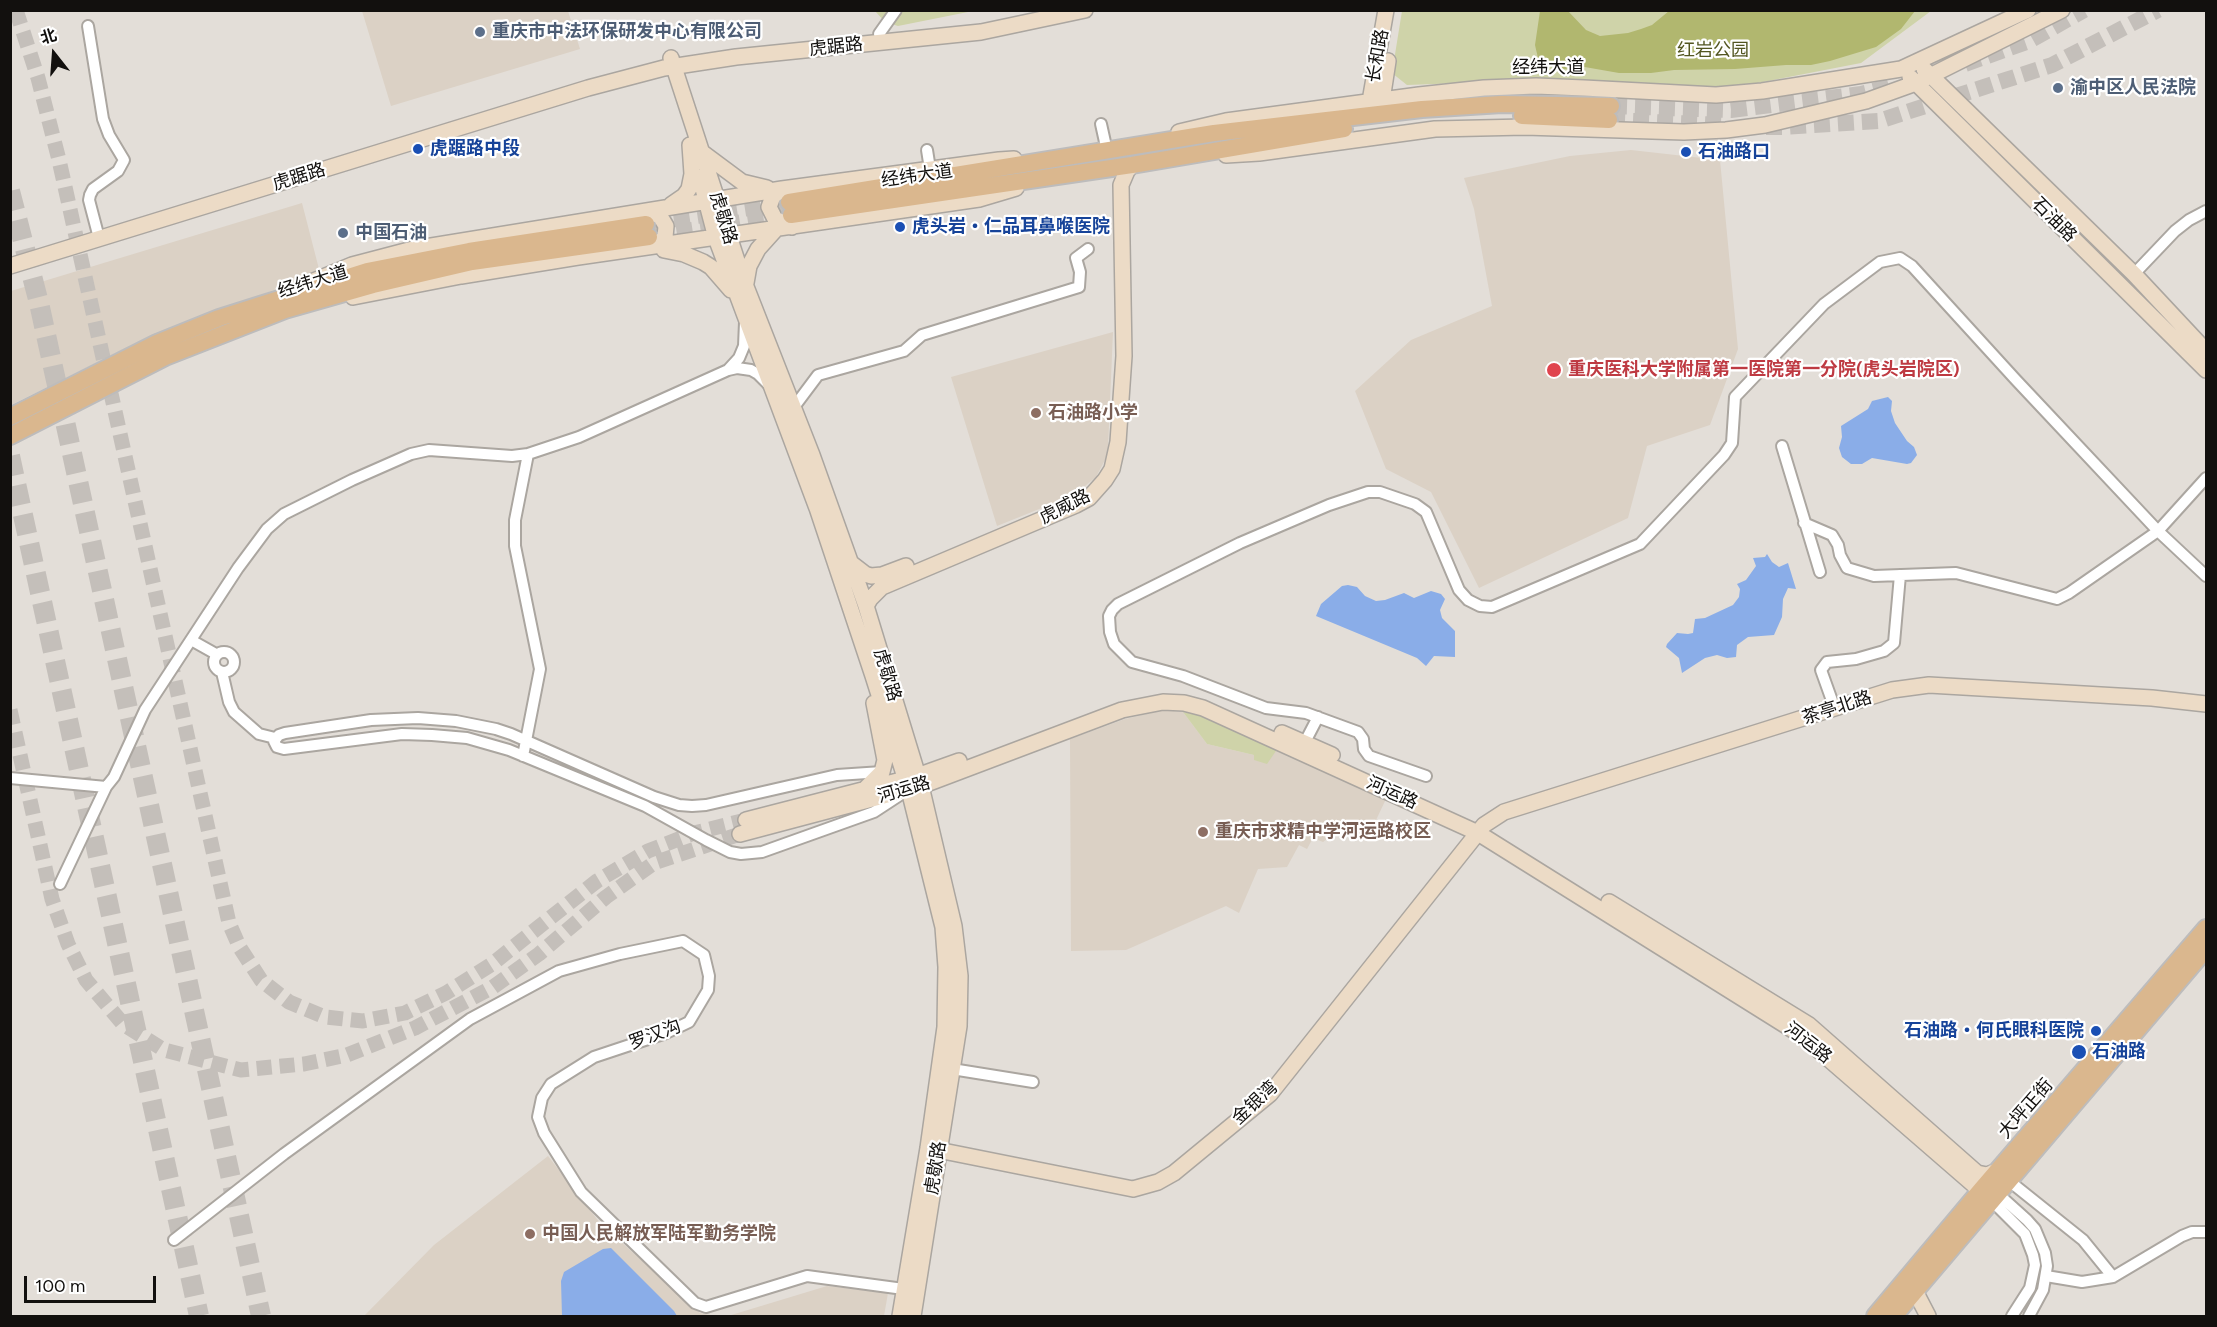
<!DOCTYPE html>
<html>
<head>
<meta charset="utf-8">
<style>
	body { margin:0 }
	#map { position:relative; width:2217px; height:1327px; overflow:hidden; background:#e3ded8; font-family:Figtree,"Noto Sans SC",sans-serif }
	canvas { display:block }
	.frame { position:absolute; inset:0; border:12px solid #12100e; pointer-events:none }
	.north { position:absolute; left:24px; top:24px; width:60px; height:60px; -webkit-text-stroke:4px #fff; paint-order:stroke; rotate:343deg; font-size:16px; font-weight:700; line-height:24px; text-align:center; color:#12100e }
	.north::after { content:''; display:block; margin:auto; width:21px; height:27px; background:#12100e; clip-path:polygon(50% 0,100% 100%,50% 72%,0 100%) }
	.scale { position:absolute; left:24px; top:1276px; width:132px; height:27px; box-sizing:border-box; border:3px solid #12100e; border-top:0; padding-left:8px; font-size:18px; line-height:21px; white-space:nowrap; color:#12100e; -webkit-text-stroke:4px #fff; paint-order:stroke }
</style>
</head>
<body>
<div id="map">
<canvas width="2217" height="1327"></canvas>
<div class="frame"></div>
<div class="north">北</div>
<div class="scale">100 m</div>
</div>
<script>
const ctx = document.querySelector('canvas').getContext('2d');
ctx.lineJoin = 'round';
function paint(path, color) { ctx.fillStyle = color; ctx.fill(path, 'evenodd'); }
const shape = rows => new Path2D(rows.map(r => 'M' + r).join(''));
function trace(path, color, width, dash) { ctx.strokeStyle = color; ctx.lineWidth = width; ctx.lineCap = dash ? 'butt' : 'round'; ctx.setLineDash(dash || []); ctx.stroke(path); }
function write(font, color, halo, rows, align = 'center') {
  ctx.font = font + ' Figtree,"Noto Sans SC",sans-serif'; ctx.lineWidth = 4.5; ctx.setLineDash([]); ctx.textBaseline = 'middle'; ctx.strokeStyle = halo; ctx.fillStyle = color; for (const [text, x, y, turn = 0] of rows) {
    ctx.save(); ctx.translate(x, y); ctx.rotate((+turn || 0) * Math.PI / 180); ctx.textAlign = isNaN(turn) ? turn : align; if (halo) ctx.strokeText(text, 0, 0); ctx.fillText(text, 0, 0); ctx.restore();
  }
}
paint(shape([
	[362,11,568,11,580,49,391,106],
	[1631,150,1720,160,1738,349,1710,425,1647,446,1628,518,1479,588,1431,492,1386,469,1355,391,1411,340,1492,306,1474,209,1464,178,1570,156],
	[302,203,320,273,152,335,11,405,11,291],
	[1113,332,1108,448,1106,458,1096,477,1074,495,997,526,951,377],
	[1164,710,1183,712,1207,744,1254,755,1278,748,1386,799,1368,837,1342,828,1323,842,1313,838,1307,849,1299,845,1287,867,1258,869,1239,913,1226,906,1126,950,1071,951,1070,739,1125,719],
	[548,1156,600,1223,700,1313,715,1316,364,1316,434,1245],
	[827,1286,888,1293,884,1316,728,1316]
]), '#dbd1c5');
paint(shape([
	[978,10,898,26,885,22,875,11],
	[1402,11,1931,11,1861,63,1706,93,1545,80,1407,85,1392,73],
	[1183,712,1204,716,1278,748,1267,764,1254,760,1254,755,1207,744]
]), '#cfd3a9');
paint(shape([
	[1540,11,1568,11,1586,30,1600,36,1628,33,1641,29,1652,25,1669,11,1915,11,1901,29,1876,47,1830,61,1811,65,1786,65,1735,69,1674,70,1651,73,1619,73,1579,66,1565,69,1550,66,1538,58,1535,45]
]), '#b1b76f');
paint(shape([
	[1888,397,1892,401,1891,411,1895,423,1907,441,1914,447,1917,455,1911,463,1907,464,1872,458,1862,464,1851,464,1842,457,1839,448,1842,437,1841,426,1868,409,1872,401],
	[1767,554,1772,562,1779,567,1788,563,1796,589,1788,588,1783,599,1782,617,1774,635,1748,637,1737,645,1736,657,1727,658,1717,655,1705,658,1682,673,1679,658,1666,647,1667,644,1677,633,1688,634,1693,633,1695,619,1705,618,1733,605,1739,597,1740,589,1737,584,1746,580,1756,566,1753,558,1765,557],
	[1348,585,1357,587,1365,596,1376,601,1385,600,1404,593,1414,598,1431,591,1441,594,1445,599,1440,610,1442,618,1455,631,1455,657,1434,656,1426,666,1417,658,1316,616,1321,604,1342,586],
	[611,1248,674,1311,677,1316,562,1316,561,1281,564,1272,603,1249]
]), '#8aade8');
trace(shape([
	[16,10,38,78,59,160,229,923,240,948,261,980,289,1002,325,1017,363,1021,405,1013,446,993,492,964,597,881,648,851,694,833,746,820],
	[10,710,52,899,68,944,86,980,123,1024,164,1050,241,1070,304,1064,347,1055,415,1028,493,987,539,954,606,897,654,863,740,834]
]), '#c4bfba', 15, [15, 8]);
trace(shape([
	[1965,64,2029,41,2084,10],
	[1611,106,1731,110,1861,94,1889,87],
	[1609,120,1722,125],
	[1766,127,1784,127,1879,121,2052,65,2158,10],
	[650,223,789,202],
	[653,236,787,215]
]), '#c4bfba', 16, [16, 8]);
trace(shape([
	[10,191,39,303,261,1316],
	[10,456,199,1316]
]), '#c4bfba', 20, [20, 10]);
const street = shape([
	[88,26,103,119,109,135,124,160,118,171,93,189,90,195,89,200,99,238],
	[879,34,896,10],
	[1101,124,1107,151],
	[927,150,930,169],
	[2134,274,2175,231,2189,220,2206,211],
	[745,322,744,346,739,358,728,370,737,368,751,370,758,374,768,384],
	[794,407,818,375,904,351,922,335,1079,287,1080,272,1076,258,1088,249],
	[1782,446,1820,572],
	[1804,523,1832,535,1838,545,1840,555,1847,568,1874,576,1956,573,2057,599,2069,593,2158,531,2206,478],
	[191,640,216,654],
	'214 662a10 10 0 1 1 20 0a10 10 0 1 1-20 0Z',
	[222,672,229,702,234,712,259,734,275,738],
	[1835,709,1821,670,1827,662,1856,659,1884,651,1894,643,1900,575],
	[1305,742,1318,717],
	[523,756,540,669,515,546,515,520,528,454],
	[882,772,837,775,706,805,692,806,679,805,654,797,511,734,496,729,456,721,418,718,371,720,285,733,279,735,274,741,277,747,284,749,402,734,432,735,467,738,509,750,645,806,706,840,730,852,741,854,762,852,874,812,903,793],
	[1426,776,1369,756,1364,749,1363,739,1358,732,1306,713,1266,708,1183,676,1132,662,1114,644,1110,632,1109,616,1112,610,1118,604,1240,543,1329,505,1368,492,1380,492,1415,504,1426,512,1459,590,1468,600,1480,606,1492,607,1640,544,1724,455,1732,443,1735,397,1824,304,1880,262,1900,258,1912,266,2016,380,2158,531,2206,576],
	[10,778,106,787,114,777,145,710,238,568,267,529,284,514,352,480,411,454,429,450,512,456,528,454,579,437,728,370],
	[60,884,106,787],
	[952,1069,1033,1082],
	[2008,1180,2083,1240,2113,1277],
	[1993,1193,1997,1193,2027,1220,2035,1229,2045,1253,2047,1266,2043,1290,2029,1316],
	[1991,1200,2025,1234,2033,1255,2035,1265,2030,1288,2012,1316],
	[174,1240,284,1154,470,1019,559,971,620,954,683,941,704,955,709,976,708,990,689,1022,666,1033,594,1057,551,1084,542,1098,538,1117,544,1133,581,1192,695,1303,706,1307,807,1276,911,1290],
	[2046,1276,2082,1282,2113,1277,2182,1236,2192,1232,2206,1232]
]);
const secondary = shape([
	[671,58,743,279,812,455,866,606,921,786,954,926,960,976,959,1026,913,1316],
	[1924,69,2134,274,2206,351],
	[1910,77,2206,370],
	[1382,100,1388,61],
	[1370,101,1386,10],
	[1179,132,1226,121,1419,95,1484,88,1536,86,1584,88,1716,95,1762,91,1901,69,2028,10],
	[703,153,742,182,767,188],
	[1226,155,1259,153,1435,129,1525,127,1684,132,1726,130,1765,125,1866,101,1916,83,2062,10],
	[700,177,716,238,817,508,873,676,909,790,943,927,946,967,945,1027,928,1148,900,1316],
	[782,189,773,196,769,207,775,219,792,227],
	[671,205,684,196,689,189,692,174,690,145],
	[647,211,660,216,666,226,665,237,659,243,652,246],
	[664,250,684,254,703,262,711,267,731,290],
	[10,266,588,88,664,68,736,57,981,32,1085,10],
	[746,283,749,266,758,249,776,229],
	[304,285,352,265,413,249,782,189,999,160,1014,159],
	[353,297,461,276,578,257,979,199,1016,188],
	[852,564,865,574,871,576,882,575,906,566],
	[866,606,870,599,882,587,1076,505,1089,498,1105,480,1112,469,1118,442,1124,356,1121,185,1127,171,1132,165],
	[1282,733,1332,755],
	[866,788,882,772,885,760,874,703],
	[746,820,917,776,959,761],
	[740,834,921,786,1122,710,1163,702,1184,703,1203,708,1478,833,1801,1035,1989,1198],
	[1609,902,1809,1025,1977,1173,1987,1175,1997,1171],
	[928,1148,1133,1189,1158,1182,1174,1173,1270,1094,1484,825,1504,812,1892,690,1929,685,2152,698,2206,704],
	[1915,1291,1928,1316]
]);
const primary = shape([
	[1522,116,1609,120],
	[789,202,1214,133,1422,109,1502,104,1611,106],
	[791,215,1132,165,1344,129],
	[10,417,157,343,219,318,367,271,469,251,646,224],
	[10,436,165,357,285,310,373,285,472,262,649,237],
	[1875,1316,1980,1191,2206,928],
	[1894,1316,2206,949]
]);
trace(street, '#aba6a0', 14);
trace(secondary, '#aba6a0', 18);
trace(primary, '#bdbcbc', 20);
trace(street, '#fff', 10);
trace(secondary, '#ecdbc6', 15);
trace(primary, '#dab78e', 16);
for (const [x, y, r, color] of [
	[480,32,6,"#5c6f8a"],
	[2058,88,6,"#5c6f8a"],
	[418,149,6,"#1a4fb4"],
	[1686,152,6,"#1a4fb4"],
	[900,227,6,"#1a4fb4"],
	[343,233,6,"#5c6f8a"],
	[1554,370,8,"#e0444e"],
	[1036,413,6,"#8d6e63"],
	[1203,832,6,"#8d6e63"],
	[2096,1031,6,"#1a4fb4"],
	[2079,1052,8,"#1a4fb4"],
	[530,1234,6,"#8d6e63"]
]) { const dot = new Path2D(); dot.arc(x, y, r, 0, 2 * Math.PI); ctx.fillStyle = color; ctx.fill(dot); trace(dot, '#fff', 2); }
write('bold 18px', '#4e5e75', '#fff', [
	["重庆市中法环保研发中心有限公司",492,32],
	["渝中区人民法院",2070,88],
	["中国石油",355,233]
], 'left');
write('18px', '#12100e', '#fff', [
	["虎踞路",836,47,-6],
	["长和路",1378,56,-80],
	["经纬大道",1548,68],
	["经纬大道",917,176,-8],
	["虎踞路",299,177,-17],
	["虎歇路",723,218,73],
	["石油路",2054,220,45],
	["经纬大道",313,282,-17],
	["虎威路",1065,507,-27],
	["虎歇路",887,675,73],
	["茶亭北路",1837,708,-18],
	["河运路",904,790,-16],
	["河运路",1392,793,24],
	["罗汉沟",655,1035,-20],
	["河运路",1808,1043,38],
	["金银湾",1255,1103,-43],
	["大坪正街",2026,1109,-49],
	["虎歇路",936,1168,-81]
]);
write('18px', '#535621', '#fff', [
	["红岩公园",1713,51]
]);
write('bold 18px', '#164399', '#fff', [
	["虎踞路中段",430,149],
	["石油路口",1698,152],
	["虎头岩‧仁品耳鼻喉医院",912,227],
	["石油路‧何氏眼科医院",2084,1031,"right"],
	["石油路",2092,1052]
], 'left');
write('bold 18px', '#be3a42', '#fff', [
	["重庆医科大学附属第一医院第一分院(虎头岩院区)",1568,370]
], 'left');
write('bold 18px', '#785e54', '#fff', [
	["石油路小学",1048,413],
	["重庆市求精中学河运路校区",1215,832],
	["中国人民解放军陆军勤务学院",542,1234]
], 'left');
</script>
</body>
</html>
